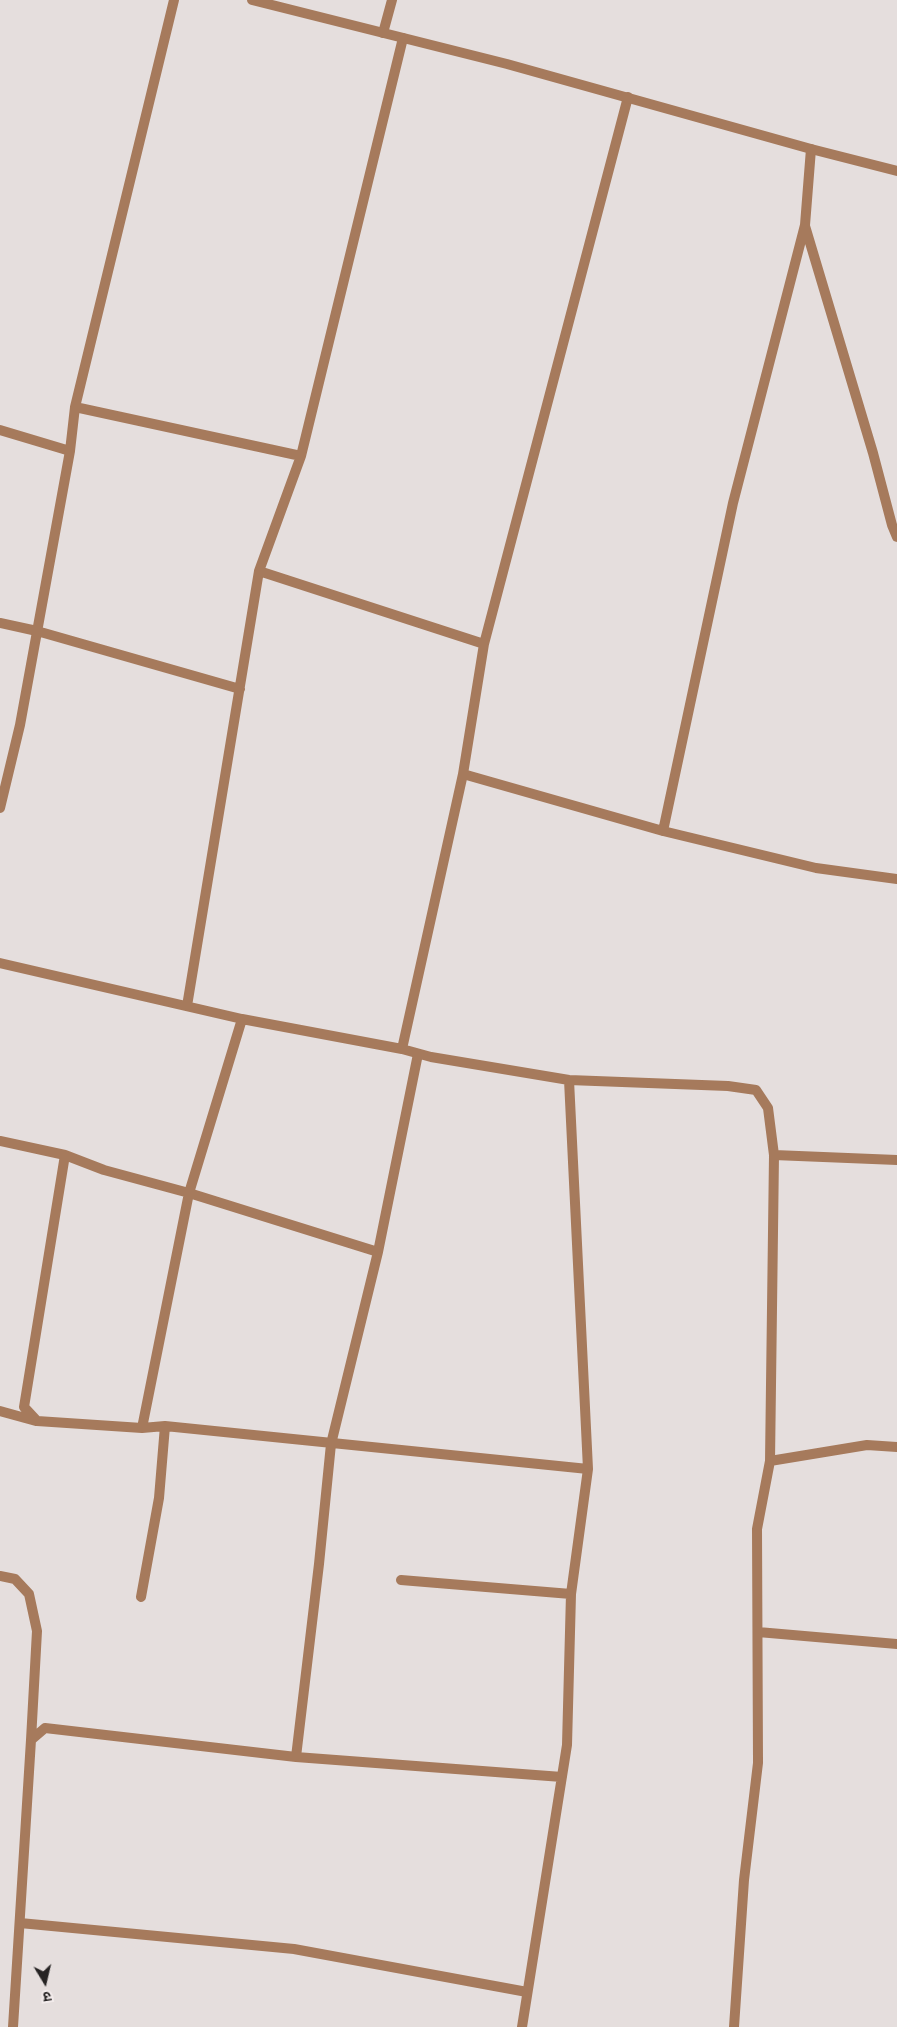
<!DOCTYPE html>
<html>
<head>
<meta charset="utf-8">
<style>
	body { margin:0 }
	#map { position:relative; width:897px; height:2027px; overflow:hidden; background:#e5dedd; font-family:"IBM Plex Sans","Noto Sans Devanagari",sans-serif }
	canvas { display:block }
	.north { position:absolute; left:20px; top:1957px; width:50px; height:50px; -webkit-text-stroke:4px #f2ebeb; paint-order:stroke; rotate:171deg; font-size:14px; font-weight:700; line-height:20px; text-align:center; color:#262323 }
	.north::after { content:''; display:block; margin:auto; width:18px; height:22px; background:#262323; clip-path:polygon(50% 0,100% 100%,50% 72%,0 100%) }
</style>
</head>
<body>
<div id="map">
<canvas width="897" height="2027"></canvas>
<div class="north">उ</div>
</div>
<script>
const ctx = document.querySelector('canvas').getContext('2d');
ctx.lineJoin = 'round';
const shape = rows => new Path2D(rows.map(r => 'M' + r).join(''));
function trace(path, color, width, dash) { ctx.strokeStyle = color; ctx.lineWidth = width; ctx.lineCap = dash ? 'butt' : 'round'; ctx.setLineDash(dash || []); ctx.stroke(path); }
trace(shape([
	[174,0,75,407,301,456,259,571,484,644,463,774,663,831,816,868,897,879],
	[383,33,392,0],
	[805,226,873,453,892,525,897,537],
	[0,430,70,451,75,407],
	[301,456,403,38],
	[0,623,37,631,240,689],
	[484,644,628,97],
	[463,774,402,1049,431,1057,569,1080,728,1086,756,1090,768,1108,774,1155,897,1160],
	[0,808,20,725,70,451],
	[663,831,733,503,805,225,811,149],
	[0,963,242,1019],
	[187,1006,259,571],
	[418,1054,378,1252,189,1193,104,1170,65,1155,24,1407,37,1421,142,1428,165,1426,588,1469,569,1080],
	[0,1141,65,1155],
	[378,1252,331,1444,319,1564,296,1757,562,1777],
	[0,1411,36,1421],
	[142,1428,189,1193,242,1019,402,1049],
	[770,1461,774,1155],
	[0,1576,15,1579,29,1594,37,1631,31,1740],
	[401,1580,571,1594],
	[141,1597,159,1498,165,1426],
	[758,1632,897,1644],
	[20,1923,294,1949,527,1992],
	[13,2027,31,1740,45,1728,296,1757],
	[522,2027,567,1745,571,1594,588,1469],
	[734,2027,744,1880,758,1763,757,1529,770,1461,867,1445,897,1447]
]), '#a67a5c', 10);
trace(shape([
	[252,0,507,64,811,149,897,171]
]), '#a67a5c', 10);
</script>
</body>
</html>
